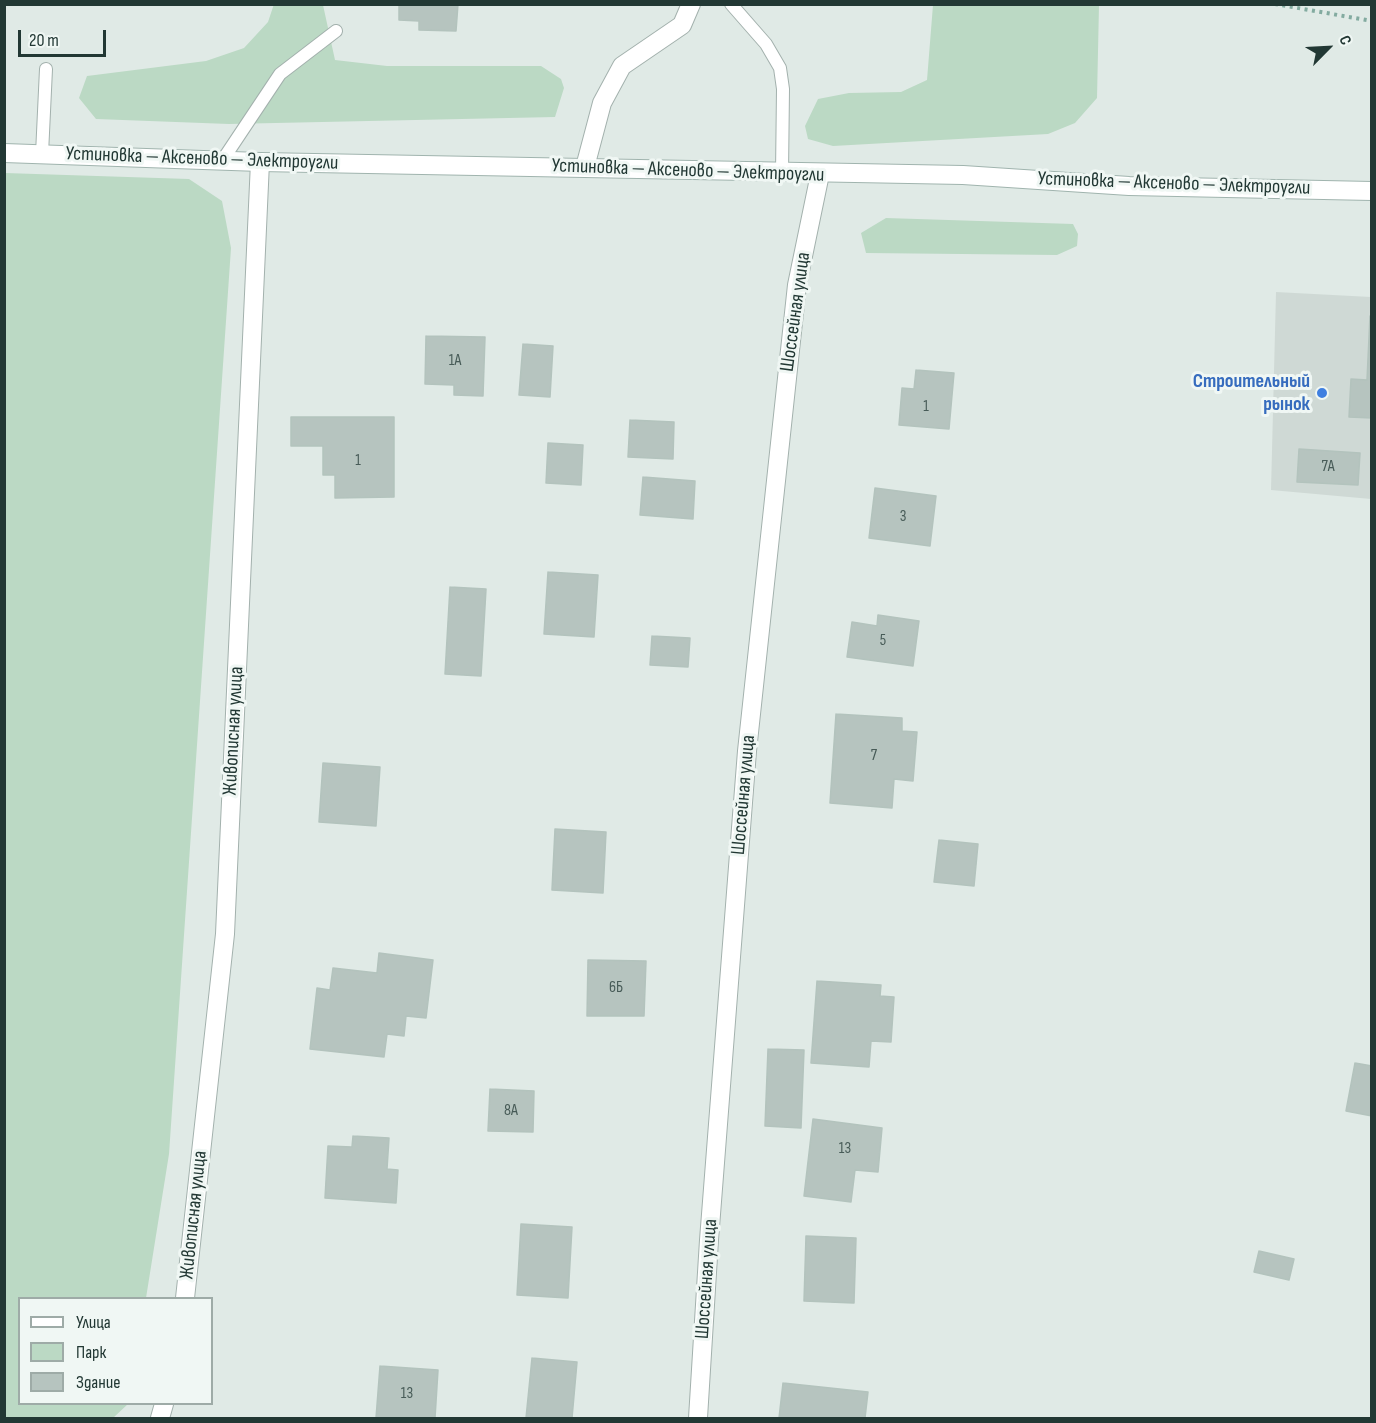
<!DOCTYPE html>
<html>
<head>
<meta charset="utf-8">
<style>
	body { margin:0 }
	#map { position:relative; width:1376px; height:1423px; overflow:hidden; background:#e0eae6; font-family:"Sofia Sans Condensed",sans-serif }
	canvas { display:block }
	.frame { position:absolute; inset:0; border:6px solid #223834; pointer-events:none }
	.legend { position:absolute; left:18px; top:1297px; width:195px; height:108px; box-sizing:border-box; background:#f0f7f4; border:2px solid #9eaba7; margin:0; padding:8px 10px; list-style:none; font-size:18px; color:#223834 }
	.legend li { display:flex; align-items:center; gap:12px; height:30px }
	.legend b { width:30px; border:2px solid #9eaba7 }
	.north { position:absolute; left:1298px; top:18px; width:60px; height:60px; -webkit-text-stroke:4px #f0f7f4; paint-order:stroke; rotate:66deg; font-size:16px; font-weight:700; line-height:24px; text-align:center; color:#223834 }
	.north::after { content:''; display:block; margin:auto; width:21px; height:27px; background:#223834; clip-path:polygon(50% 0,100% 100%,50% 72%,0 100%) }
	.scale { position:absolute; left:18px; top:30px; width:88px; height:27px; box-sizing:border-box; border:3px solid #223834; border-top:0; padding-left:8px; font-size:18px; line-height:21px; white-space:nowrap; color:#223834; -webkit-text-stroke:4px #f0f7f4; paint-order:stroke }
</style>
</head>
<body>
<div id="map">
<canvas width="1376" height="1423"></canvas>
<div class="frame"></div>
<ul class="legend">
<li><b style="height:8px;background:#fff"></b>Улица</li>
<li><b style="height:16px;background:#bbd9c4"></b>Парк</li>
<li><b style="height:16px;background:#b6c4bf"></b>Здание</li>
</ul>
<div class="north">С</div>
<div class="scale">20 m</div>
</div>
<script>
const ctx = document.querySelector('canvas').getContext('2d');
ctx.lineJoin = 'round';
function paint(path, color) { ctx.fillStyle = color; ctx.fill(path, 'evenodd'); }
const shape = rows => new Path2D(rows.map(r => 'M' + r).join(''));
function trace(path, color, width, dash) { ctx.strokeStyle = color; ctx.lineWidth = width; ctx.lineCap = dash ? 'butt' : 'round'; ctx.setLineDash(dash || []); ctx.stroke(path); }
function write(font, color, halo, rows, align = 'center') {
  ctx.font = font + ' "Sofia Sans Condensed",sans-serif'; ctx.lineWidth = 6; ctx.setLineDash([]); ctx.textBaseline = 'middle'; ctx.strokeStyle = halo; ctx.fillStyle = color; for (const [text, x, y, turn = 0] of rows) {
    ctx.save(); ctx.translate(x, y); ctx.rotate((+turn || 0) * Math.PI / 180); ctx.textAlign = isNaN(turn) ? turn : align; if (halo) ctx.strokeText(text, 0, 0); ctx.fillText(text, 0, 0); ctx.restore();
  }
}
paint(shape([
	[1276,292,1371,297,1371,499,1271,490]
]), '#cfd9d5');
paint(shape([
	[274,4,323,5,335,60,387,66,541,66,561,79,564,88,555,117,229,124,96,119,79,98,87,76,206,61,244,48,268,22],
	[933,5,1099,5,1097,98,1075,123,1048,134,833,146,808,139,805,126,818,99,849,93,901,92,927,80],
	[5,173,189,179,222,201,231,248,169,1154,146,1298,20,1298,20,1404,128,1404,113,1418,5,1418],
	[886,218,1073,224,1078,234,1077,246,1057,255,866,253,861,233]
]), '#bbd9c4');
const building = shape([
	[399,4,458,4,456,31,419,30,419,21,399,20,399,4],
	[1370,316,1372,418,1349,417,1351,379,1367,380,1370,316],
	[426,336,485,337,483,396,454,395,454,385,425,384,426,336],
	[523,344,553,346,550,397,519,395,523,344],
	[916,370,954,373,949,429,899,425,902,388,914,389,916,370],
	[291,417,394,417,394,497,335,498,335,475,323,475,323,446,291,446,291,417],
	[630,420,674,422,673,459,628,457,630,420],
	[548,443,583,445,581,485,546,483,548,443],
	[1299,449,1360,453,1358,485,1297,482,1299,449],
	[643,477,695,481,693,519,640,515,643,477],
	[875,488,936,496,930,546,869,538,875,488],
	[548,572,598,575,594,637,544,634,548,572],
	[450,587,486,589,481,676,445,674,450,587],
	[878,615,919,621,913,666,847,657,852,622,877,626,878,615],
	[652,636,690,638,688,667,650,665,652,636],
	[836,714,902,718,902,731,917,732,913,781,894,779,892,808,830,803,836,714],
	[323,763,380,767,376,826,319,822,323,763],
	[555,829,606,832,603,893,552,890,555,829],
	[939,840,978,844,974,886,934,882,939,840],
	[379,953,433,960,426,1018,406,1016,404,1036,387,1034,384,1057,310,1049,317,988,330,990,333,968,377,973,379,953],
	[588,960,646,961,644,1016,587,1016,588,960],
	[817,981,881,985,880,996,894,997,891,1042,871,1041,869,1067,811,1063,817,981],
	[768,1049,804,1050,801,1128,765,1126,768,1049],
	[1355,1063,1372,1066,1372,1116,1346,1111,1355,1063],
	[490,1089,534,1091,533,1132,488,1131,490,1089],
	[813,1119,882,1128,878,1172,855,1170,851,1202,804,1196,813,1119],
	[353,1136,389,1138,387,1169,398,1170,396,1203,325,1198,328,1146,352,1147,353,1136],
	[521,1224,572,1227,568,1298,517,1295,521,1224],
	[806,1236,856,1238,854,1303,804,1301,806,1236],
	[1259,1251,1294,1259,1289,1280,1254,1272,1259,1251],
	[532,1358,577,1362,572,1418,526,1418,532,1358],
	[380,1366,438,1370,435,1418,376,1418,380,1366],
	[783,1383,868,1392,865,1418,779,1418,783,1383]
]);
paint(building, '#b6c4bf');
trace(building, '#b3c3bd', 1.5);
const service = shape([
	[731,4,766,44,780,68,783,89,782,173],
	[42,154,46,69],
	[222,161,280,74,336,31]
]);
const minor = shape([
	[585,167,602,103,622,66,682,25,691,4],
	[185,1298,225,934,260,162],
	[160,1418,164,1404],
	[698,1418,709,1240,747,751,797,285,820,174]
]);
const secondary = shape([
	[4,153,260,162,963,175,1129,186,1372,191]
]);
trace(service, '#a3b1ad', 14);
trace(minor, '#a3b1ad', 20);
trace(secondary, '#a0b4ae', 20);
trace(shape([
	[1275,4,1372,21]
]), '#83aba0', 4, [3, 4.5]);
trace(service, '#fff', 12);
trace(minor, '#fff', 18);
trace(secondary, '#fff', 18);
for (const [x, y, r, color] of [
	[1322,393,6,"#3f7fe0"]
]) { const dot = new Path2D(); dot.arc(x, y, r, 0, 2 * Math.PI); ctx.fillStyle = color; ctx.fill(dot); trace(dot, '#f0f7f4', 2); }
write('16px', '#475b57', null, [
	["1А",455,361],
	["1",926,407],
	["1",358,461],
	["7А",1328,467],
	["3",903,517],
	["5",883,641],
	["7",874,756],
	["6Б",616,988],
	["8А",511,1111],
	["13",845,1149],
	["13",407,1394]
]);
write('20px', '#223834', '#f0f7f4', [
	["Устиновка — Аксеново — Электроугли",202,159,2],
	["Устиновка — Аксеново — Электроугли",688,171,2],
	["Устиновка — Аксеново — Электроугли",1174,184,2],
	["Шоссейная улица",796,312,-82],
	["Живописная улица",234,731,-87],
	["Шоссейная улица",744,795,-85],
	["Живописная улица",194,1215,-84],
	["Шоссейная улица",707,1279,-86]
]);
write('bold 20px', '#366cbe', '#f0f7f4', [
	["Строительный",1310,382],
	["рынок",1310,405]
], 'right');
</script>
</body>
</html>
